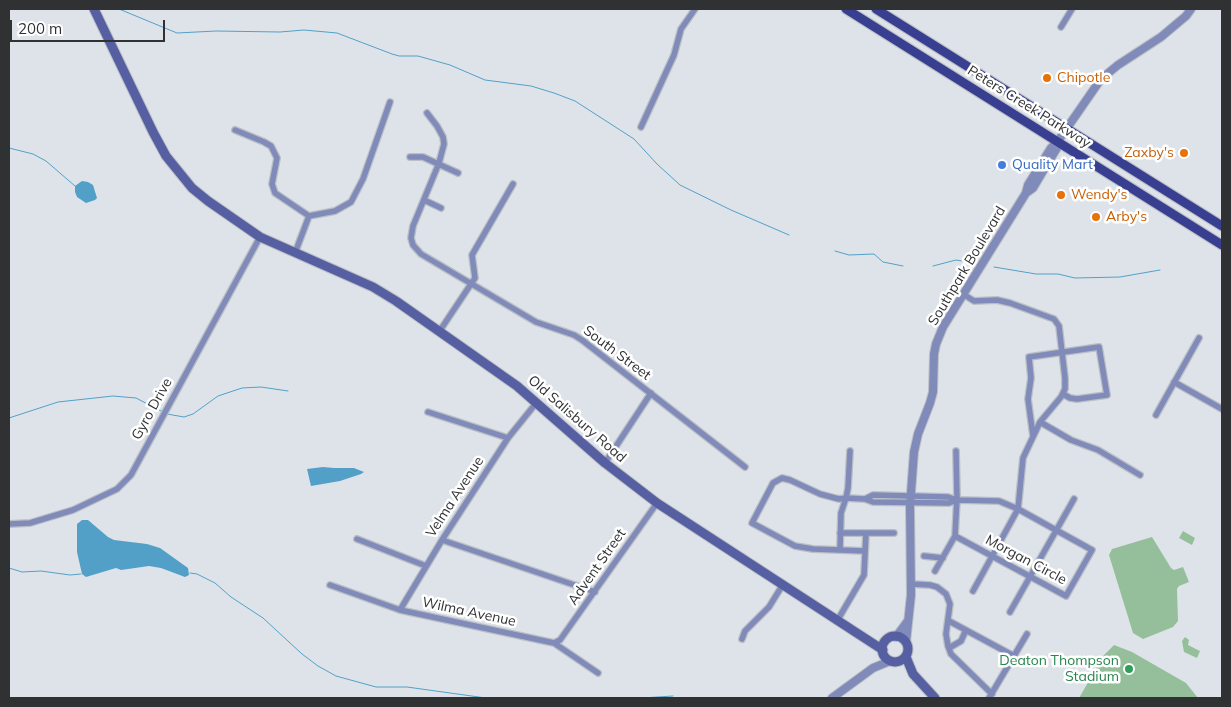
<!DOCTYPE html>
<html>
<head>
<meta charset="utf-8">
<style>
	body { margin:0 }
	#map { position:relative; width:1231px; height:707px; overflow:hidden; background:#dee3e9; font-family:Mulish,sans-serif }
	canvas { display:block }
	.frame { position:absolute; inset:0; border:10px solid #2f3133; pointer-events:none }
	.scale { position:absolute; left:10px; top:20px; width:155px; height:22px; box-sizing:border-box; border:2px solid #2f3133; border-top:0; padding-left:6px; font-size:15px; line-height:18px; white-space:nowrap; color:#2f3133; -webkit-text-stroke:4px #fff; paint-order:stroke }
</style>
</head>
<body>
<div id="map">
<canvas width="1231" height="707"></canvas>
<div class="frame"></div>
<div class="scale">200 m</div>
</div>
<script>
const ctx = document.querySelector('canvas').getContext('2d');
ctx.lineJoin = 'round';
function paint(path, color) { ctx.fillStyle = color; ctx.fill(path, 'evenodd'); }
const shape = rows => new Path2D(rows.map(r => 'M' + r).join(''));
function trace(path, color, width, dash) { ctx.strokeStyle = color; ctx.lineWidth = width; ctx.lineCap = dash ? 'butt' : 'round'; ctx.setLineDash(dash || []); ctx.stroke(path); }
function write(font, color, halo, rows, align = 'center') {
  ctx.font = font + ' Mulish,sans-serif'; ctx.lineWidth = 5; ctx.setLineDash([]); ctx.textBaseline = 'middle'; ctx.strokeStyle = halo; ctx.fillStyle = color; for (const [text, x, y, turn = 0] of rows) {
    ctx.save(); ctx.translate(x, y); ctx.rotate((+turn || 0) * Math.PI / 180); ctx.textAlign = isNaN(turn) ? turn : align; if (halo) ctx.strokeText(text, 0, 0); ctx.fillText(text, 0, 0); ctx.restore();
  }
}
paint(shape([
	[1183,531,1195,538,1192,545,1179,538],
	[1152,537,1171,568,1174,570,1183,567,1189,582,1179,586,1177,589,1178,621,1173,627,1143,639,1133,633,1109,555,1112,549],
	[1185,637,1189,640,1188,645,1200,651,1197,658,1184,652,1182,641],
	[1114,645,1132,652,1186,683,1198,698,1079,698,1104,655]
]), '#95bf9a');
paint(shape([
	[82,181,88,182,93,185,97,198,95,200,86,203,77,197,75,192,75,186],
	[323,467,334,468,354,468,364,472,361,474,340,481,311,486,307,469],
	[82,520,88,520,108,537,114,540,147,544,160,548,188,568,189,575,185,577,161,568,149,566,121,570,116,568,86,577,82,574,77,552,77,524]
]), '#52a0c8');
trace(shape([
	[119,9,177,33,216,31,280,32,304,30,337,33,392,54,399,56,418,56,450,65,485,80,531,86,554,93,575,101,634,139,657,164,680,185,731,210,789,235],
	[9,148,33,154,46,161,75,186],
	[835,251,849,255,874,254,883,262,903,266],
	[933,266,956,260,968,262],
	[994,267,1036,274,1058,274,1075,278,1120,277,1160,270],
	[167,414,184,417,193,414,218,396,242,388,261,387,288,391],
	[9,418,58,402,113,396,136,398,163,412],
	[9,568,22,572,41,571,70,575,81,574],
	[190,573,197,574,215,583,231,597,263,618,302,654,318,666,336,676,376,687,407,687,486,698],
	[642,698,673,696]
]), '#52a0c8', 1);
const minor = shape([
	[1061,27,1072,9],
	[427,113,437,126,443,137,444,144,439,163,413,226,411,238,413,245,421,254,536,322,574,335,582,340,745,467],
	[641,127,674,55,681,29,695,9],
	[235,130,264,142,271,146,277,158,272,184,275,193,309,216],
	[410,157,423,157,458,173],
	[424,200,441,208],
	[295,253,309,216,335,211,351,202,363,179,390,102],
	[963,294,974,301,997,300,1010,303,1054,319,1059,326,1065,378,1065,389,1061,397,1040,422,1023,458,1018,509,973,591],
	[439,332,475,278,472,255,513,184],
	[1174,382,1222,409],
	[428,412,508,438],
	[1156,415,1199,338],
	[1040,422,1071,440,1098,450,1140,475],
	[1033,436,1028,399,1031,378,1029,357,1099,347,1107,395,1077,399,1070,398,1063,394],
	[850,451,848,488,846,498,841,513,840,550,813,549,795,546,752,523,773,483,782,478,790,480,820,494,835,498,839,499,846,498,865,499,873,502,949,503,957,500],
	[605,463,651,393],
	[865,499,873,495,948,497,957,500,999,501,1018,509,1092,550,1066,596,955,536],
	[9,524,30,523,73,510,117,489,131,475,260,237],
	[840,533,894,533],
	[357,539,426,566],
	[442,540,595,592],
	[840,550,865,551],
	[924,556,943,558],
	[935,571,955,536,957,498,956,451],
	[911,584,930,585,937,587,946,594,950,604,946,634,948,646,951,654,992,694],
	[330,585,400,610,554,643,598,673],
	[400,610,442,540,508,438,537,402],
	[1010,612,1074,499],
	[837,621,864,575,866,533],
	[949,621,1014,656],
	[742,639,745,631,769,607,782,586],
	[554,643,560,640,657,503],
	[949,648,961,641,966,630],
	[989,698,1027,634]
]);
const tertiary = shape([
	[1026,193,1033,188,1046,166,1057,148,1058,142],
	[896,637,907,622],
	[906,642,911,595,910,506,914,452,918,434,930,403,933,392,934,354,936,344,943,327,1026,193,1028,185,1051,148,1058,141,1101,79,1118,65,1161,37,1186,16,1191,9],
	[832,698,873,668,890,661]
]);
const secondary = shape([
	[94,9,153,132,166,156,192,188,208,201,260,237,373,287,396,301,517,386,605,463,657,503,883,650],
	'882 649a13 13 0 1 1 26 0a13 13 0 1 1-26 0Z',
	[906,657,913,674,935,698]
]);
const primary = shape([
	[846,9,1222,245],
	[876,9,1222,226]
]);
trace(minor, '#bbbfc5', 8);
trace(tertiary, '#bbbfc5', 10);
trace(secondary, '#bbbfc5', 11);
trace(primary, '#bbbfc5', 11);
trace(minor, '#818bb9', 5.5);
trace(tertiary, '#818bb9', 8);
trace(secondary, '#555fa2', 9);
trace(primary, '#383e90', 9);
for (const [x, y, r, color] of [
	[1047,78,5,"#e8710a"],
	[1184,153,5,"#e8710a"],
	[1002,165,5,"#3f7fe0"],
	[1061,195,5,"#e8710a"],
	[1096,217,5,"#e8710a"],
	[1129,669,5,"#2e9e5b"]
]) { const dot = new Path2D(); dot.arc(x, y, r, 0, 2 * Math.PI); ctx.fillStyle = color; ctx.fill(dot); trace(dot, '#fff', 2); }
write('14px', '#c56008', '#fff', [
	["Chipotle",1057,78],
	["Zaxby's",1174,153,"right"],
	["Wendy's",1071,195],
	["Arby's",1106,217]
], 'left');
write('14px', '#2f3133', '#fff', [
	["Peters Creek Parkway",1029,107,32],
	["Southpark Boulevard",967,266,-59],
	["South Street",617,353,37],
	["Gyro Drive",152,409,-61],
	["Old Salisbury Road",577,419,41],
	["Velma Avenue",455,497,-57],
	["Morgan Circle",1026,560,28],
	["Advent Street",597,567,-55],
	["Wilma Avenue",469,612,12]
]);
write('14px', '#366cbe', '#fff', [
	["Quality Mart",1012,165]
], 'left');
write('14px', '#27864d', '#fff', [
	["Deaton Thompson",1119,661],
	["Stadium",1119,677]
], 'right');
</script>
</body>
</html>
